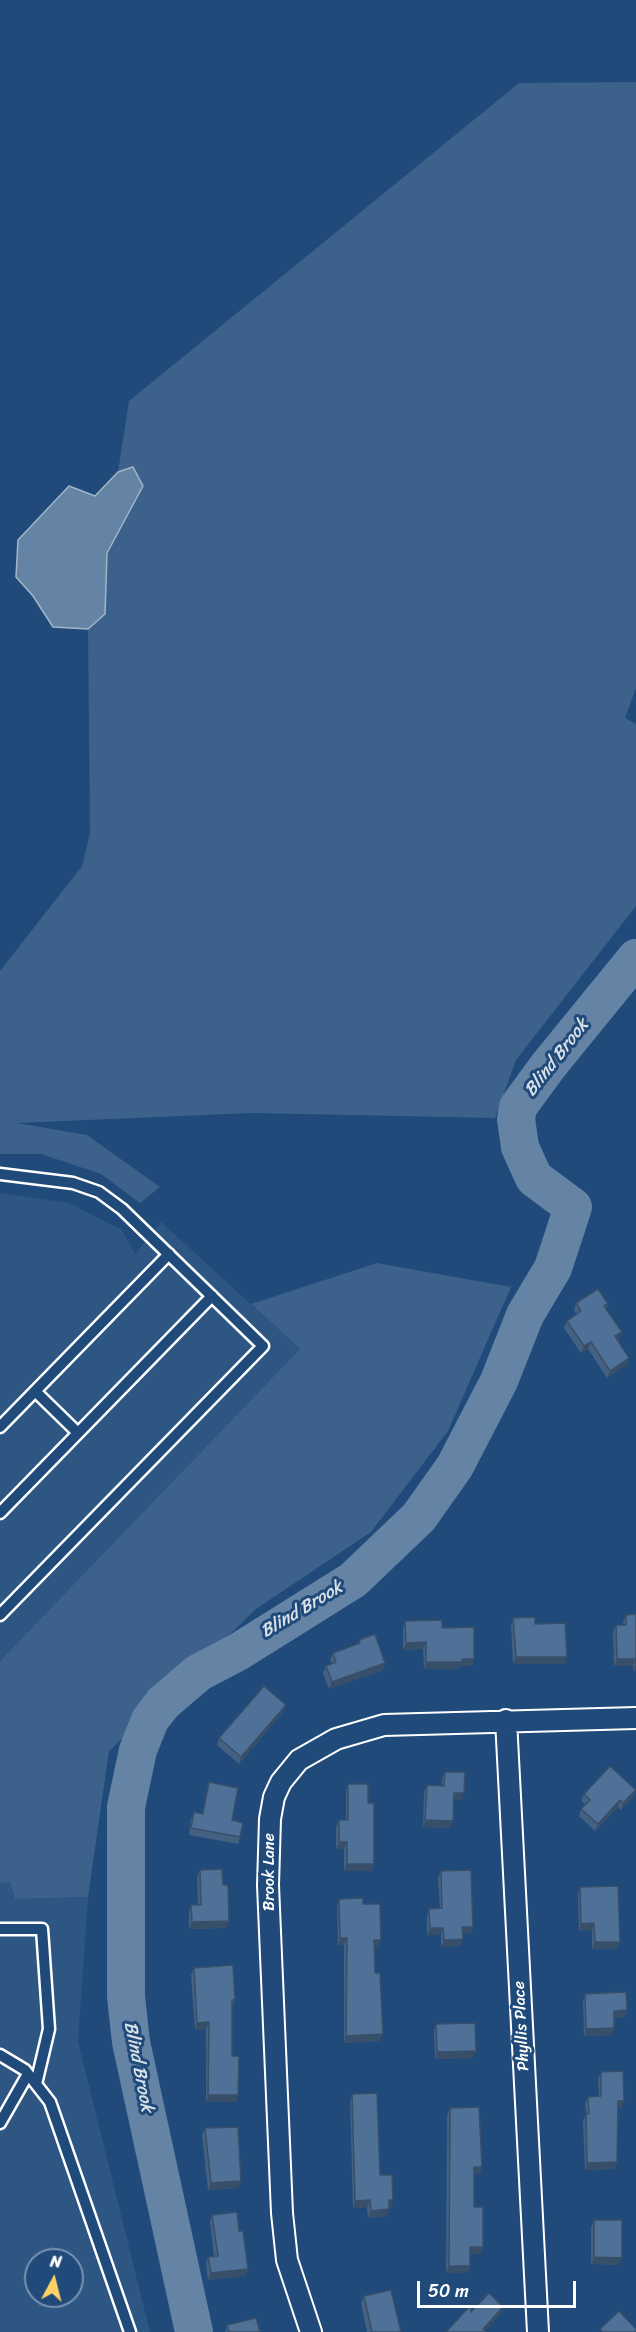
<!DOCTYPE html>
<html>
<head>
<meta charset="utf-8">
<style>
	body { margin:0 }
	#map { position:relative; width:636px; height:2332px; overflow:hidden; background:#1f4a7a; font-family:Sriracha,sans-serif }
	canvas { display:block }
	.north { position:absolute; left:24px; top:2248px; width:60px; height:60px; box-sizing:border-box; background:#1f4a7a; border:2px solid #7992af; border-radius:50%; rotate:7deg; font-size:16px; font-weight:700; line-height:24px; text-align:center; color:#fff }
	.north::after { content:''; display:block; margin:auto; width:21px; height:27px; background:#ffd166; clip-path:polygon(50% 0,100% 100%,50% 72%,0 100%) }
	.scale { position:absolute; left:417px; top:2281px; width:159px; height:27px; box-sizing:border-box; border:3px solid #fff; border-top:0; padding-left:8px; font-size:18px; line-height:21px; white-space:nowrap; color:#fff; -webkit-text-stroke:4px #1f4a7a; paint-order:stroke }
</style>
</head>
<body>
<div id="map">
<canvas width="636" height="2332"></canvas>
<div class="north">N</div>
<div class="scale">50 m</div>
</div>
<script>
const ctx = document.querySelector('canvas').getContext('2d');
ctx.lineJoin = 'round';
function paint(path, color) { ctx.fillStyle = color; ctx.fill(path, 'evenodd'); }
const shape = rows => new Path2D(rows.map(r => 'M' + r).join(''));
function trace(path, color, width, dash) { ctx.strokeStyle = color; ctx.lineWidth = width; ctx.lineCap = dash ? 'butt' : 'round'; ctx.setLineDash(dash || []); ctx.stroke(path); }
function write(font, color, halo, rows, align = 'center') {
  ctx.font = font + ' Sriracha,sans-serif'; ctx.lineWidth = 6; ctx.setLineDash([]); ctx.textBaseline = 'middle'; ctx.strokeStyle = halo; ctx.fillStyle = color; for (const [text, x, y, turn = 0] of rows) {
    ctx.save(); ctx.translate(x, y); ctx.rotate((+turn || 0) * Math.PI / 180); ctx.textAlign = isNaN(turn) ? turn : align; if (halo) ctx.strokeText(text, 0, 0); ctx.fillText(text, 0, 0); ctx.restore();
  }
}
paint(shape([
	[0,1193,69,1203,122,1230,135,1254,161,1222,300,1349,0,1661],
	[10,1882,15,1899,88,1897,78,2041,150,2332,0,2332,0,1883],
	[36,2260,72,2260,72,2296,36,2296]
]), '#2e5683');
paint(shape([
	[636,82,636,688,625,718,636,724,636,906,516,1060,495,1118,252,1113,17,1123,87,1135,160,1187,140,1203,101,1174,41,1154,0,1154,0,971,82,866,90,833,88,629,105,613,107,553,143,486,133,467,118,472,129,401,519,83],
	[377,1263,511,1287,448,1431,371,1532,256,1609,109,1751,88,1897,15,1899,10,1882,0,1883,0,1661,300,1349,251,1304]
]), '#3c618b');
const water = shape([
	[133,467,143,486,107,553,105,614,88,629,53,627,33,596,16,577,18,540,69,486,95,496,118,472,133,467]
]);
paint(water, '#6583a4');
trace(water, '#a3b5c8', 1.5);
trace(shape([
	[194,2332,131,2042,126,1997,126,1807,138,1750,150,1720,163,1703,198,1673,238,1652,353,1580,419,1517,455,1466,499,1381,525,1315,553,1268,573,1207,534,1178,520,1147,516,1119,518,1107,548,1066,636,958]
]), '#6583a4', 38);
const service = shape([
	[0,1174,73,1183,99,1192,122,1209,263,1346,0,1615],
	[35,1391,78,1433],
	[0,1427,169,1254],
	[0,1513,212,1296],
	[0,1929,42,1929,49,2029,36,2084],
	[0,2055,25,2070,50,2102,130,2332],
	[0,2123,28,2074]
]);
const minor = shape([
	[506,1720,538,2332],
	[311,2332,287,2260,282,2213,268,1885,270,1819,274,1797,281,1782,299,1760,336,1739,384,1725,636,1718]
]);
trace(service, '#fff', 15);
trace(minor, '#fff', 24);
trace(service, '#1f4a7a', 10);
trace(minor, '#1f4a7a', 20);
paint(shape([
	[576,1303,608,1304,606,1309,622,1332,619,1339,618,1340,629,1358,627,1365,607,1378,588,1349,581,1353,564,1328,567,1321,576,1314,574,1310],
	[636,1614,636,1670,633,1671,633,1666,614,1666,613,1632,616,1625,624,1625,623,1622,626,1615],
	[513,1618,565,1664,513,1664,511,1625],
	[405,1621,442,1628,474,1659,472,1666,460,1666,459,1669,424,1669,423,1649,403,1650,403,1628],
	[359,1640,385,1663,383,1670,329,1689,323,1673,326,1666,332,1664,330,1660,333,1653,358,1644],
	[283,1712,239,1764,217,1745,219,1738],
	[445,1772,462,1800,453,1800,450,1828,423,1827,424,1792,427,1785,442,1786,442,1779],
	[209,1782,232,1820,240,1837,238,1844,189,1835,191,1819,194,1812,202,1814,207,1789],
	[348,1784,368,1803,374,1864,372,1871,344,1871,344,1849,336,1849,336,1827,339,1820,346,1820,346,1791],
	[636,1790,633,1797,621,1810,618,1807,595,1831,579,1816,581,1809,585,1804,581,1801,584,1794],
	[200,1870,223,1885,226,1928,189,1929,189,1912,191,1905,198,1905,197,1877],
	[441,1871,471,1934,463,1934,460,1946,441,1947,441,1935,427,1935,427,1916,429,1909,440,1909,438,1878],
	[580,1887,617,1949,592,1949,592,1930,579,1931,578,1894],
	[339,1899,363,1904,378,1946,374,1947,375,1973,380,2041,344,2043,344,1945,338,1945,337,1906],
	[194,1968,235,2000,232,2007,232,2056,238,2095,236,2102,206,2102,206,2029,195,2030,191,1975],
	[585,1994,627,2010,624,2017,614,2018,614,2028,612,2035,584,2036,583,2001],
	[436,2024,473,2058,435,2059,434,2031],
	[601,2072,622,2108,618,2108,615,2169,585,2170,583,2121,586,2114,585,2104,588,2097,599,2097,598,2079],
	[352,2094,380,2175,393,2200,391,2207,389,2207,387,2216,368,2218,367,2207,353,2208,350,2101],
	[450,2108,482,2167,480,2174,474,2174,474,2207,481,2254,470,2254,468,2273,446,2273,447,2115],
	[205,2128,238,2188,208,2190,202,2135],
	[212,2215,239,2231,248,2269,245,2276,208,2280,206,2264,208,2257,214,2257,210,2222],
	[594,2220,619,2265,591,2264,591,2227],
	[364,2296,401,2332,367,2332,361,2303],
	[227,2325,260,2332,225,2332]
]), '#456182');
paint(shape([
	[622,1332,619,1339,613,1343,615,1336],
	[591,1342,588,1349,581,1353,584,1346],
	[629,1358,627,1365,607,1378,610,1371],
	[426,1642,423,1649,403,1650,406,1643],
	[516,1657,567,1657,565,1664,513,1664],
	[462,1659,474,1659,472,1666,460,1666,459,1669,424,1669,426,1662],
	[617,1659,635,1659,633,1666,614,1666],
	[385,1663,383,1670,329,1689,332,1682],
	[636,1664,636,1670,633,1671],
	[286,1705,283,1712,239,1764,241,1757],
	[636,1790,633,1797,621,1810,623,1803],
	[454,1793,464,1793,462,1800,451,1800],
	[620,1800,618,1807,595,1831,598,1824],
	[425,1820,453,1821,450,1828,423,1827],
	[339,1842,347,1842,344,1849,336,1849],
	[347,1864,374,1864,372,1871,344,1871],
	[229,1921,226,1928,189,1929,192,1922],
	[594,1923,592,1930,579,1931,581,1924],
	[462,1927,473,1927,471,1934,460,1934],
	[430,1928,443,1928,441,1935,427,1935],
	[340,1938,347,1938,344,1945,338,1945],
	[463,1939,460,1946,441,1947,444,1940],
	[374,1940,381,1940,378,1946,372,1947],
	[595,1942,620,1942,617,1949,592,1949],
	[627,2010,624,2017,611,2018,614,2011],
	[209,2022,206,2029,195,2030,197,2023],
	[614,2028,612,2035,584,2036,586,2029],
	[383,2034,380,2041,344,2043,346,2036],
	[476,2051,473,2058,435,2059,437,2052],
	[208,2095,238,2095,236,2102,206,2102],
	[618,2101,624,2101,622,2108,615,2108],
	[617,2162,615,2169,585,2170,587,2163],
	[474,2167,482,2167,480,2174,471,2174],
	[241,2181,238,2188,208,2190,211,2183],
	[370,2200,367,2207,353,2208,355,2201],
	[389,2200,393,2200,391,2207,386,2207],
	[389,2209,387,2216,368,2218,371,2211],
	[470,2247,483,2247,481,2254,467,2254],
	[594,2257,622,2258,619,2265,591,2264],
	[449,2266,470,2266,468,2273,446,2273],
	[248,2269,245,2276,208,2280,211,2273],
	[503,2307,501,2314,484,2332,483,2329]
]), '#384f6a');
const building = shape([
	[598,1289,608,1304,604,1306,622,1332,615,1336,629,1358,610,1371,591,1342,584,1346,567,1321,581,1311,576,1303,598,1289],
	[636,1614,636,1664,635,1659,617,1659,616,1625,626,1625,626,1615,636,1614],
	[535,1617,535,1624,565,1623,567,1657,516,1657,513,1618,535,1617],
	[442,1620,442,1628,474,1627,474,1659,462,1659,462,1662,426,1662,426,1642,406,1643,405,1621,442,1620],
	[375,1634,385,1663,332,1682,326,1666,336,1662,333,1653,360,1643,359,1640,375,1634],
	[264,1686,286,1705,241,1757,219,1738,264,1686],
	[610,1766,636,1790,623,1803,620,1800,598,1824,581,1809,590,1800,584,1794,610,1766],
	[445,1772,465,1772,464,1793,454,1793,453,1821,425,1820,427,1785,444,1786,445,1772],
	[209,1782,238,1788,232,1820,243,1823,240,1837,191,1828,194,1812,203,1814,209,1782],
	[348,1784,368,1784,368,1803,374,1803,374,1864,347,1864,347,1842,339,1842,339,1820,348,1820,348,1784],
	[222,1869,223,1885,228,1885,229,1921,192,1922,191,1905,201,1905,200,1870,222,1869],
	[471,1870,473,1927,462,1927,463,1939,444,1940,443,1928,430,1928,429,1909,442,1908,441,1871,471,1870],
	[618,1886,620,1942,595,1942,594,1923,581,1924,580,1887,618,1886],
	[363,1898,363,1904,380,1904,381,1940,374,1940,375,1973,380,1973,383,2034,346,2036,347,1938,340,1938,339,1899,363,1898],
	[233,1965,235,2000,232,2000,232,2056,239,2056,238,2095,208,2095,209,2022,197,2023,194,1968,233,1965],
	[626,1992,627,2010,614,2011,614,2028,586,2029,585,1994,626,1992],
	[475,2023,476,2051,437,2052,436,2024,475,2023],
	[623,2071,624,2101,618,2101,617,2162,587,2163,586,2114,589,2114,588,2097,601,2096,601,2072,623,2071],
	[377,2093,380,2175,392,2175,393,2200,389,2200,389,2209,371,2211,370,2200,355,2201,352,2094,377,2093],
	[479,2107,482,2167,474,2167,474,2207,483,2207,483,2247,470,2247,470,2266,449,2266,450,2108,479,2107],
	[238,2127,241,2181,211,2183,205,2128,238,2127],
	[237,2212,239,2231,243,2231,248,2269,211,2273,208,2257,218,2256,212,2215,237,2212],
	[594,2220,622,2220,622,2258,594,2257,594,2220],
	[391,2290,401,2332,372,2332,364,2296,391,2290],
	[489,2293,503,2307,483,2329,486,2332,446,2332,471,2305,471,2312,489,2293],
	[619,2311,636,2329,636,2332,603,2332,600,2329,619,2311],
	[256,2318,260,2332,229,2332,227,2325,256,2318]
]);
paint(building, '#507197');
trace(building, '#384f6a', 1.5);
write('16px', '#fff', '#1f4a7a', [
	["Brook Lane",270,1872,-90],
	["Phyllis Place",522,2026,-93]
]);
write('italic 18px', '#d8e0e8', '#1f4a7a', [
	["Blind Brook",557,1058,-52],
	["Blind Brook",302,1610,-31],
	["Blind Brook",138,2067,79]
]);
</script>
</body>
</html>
